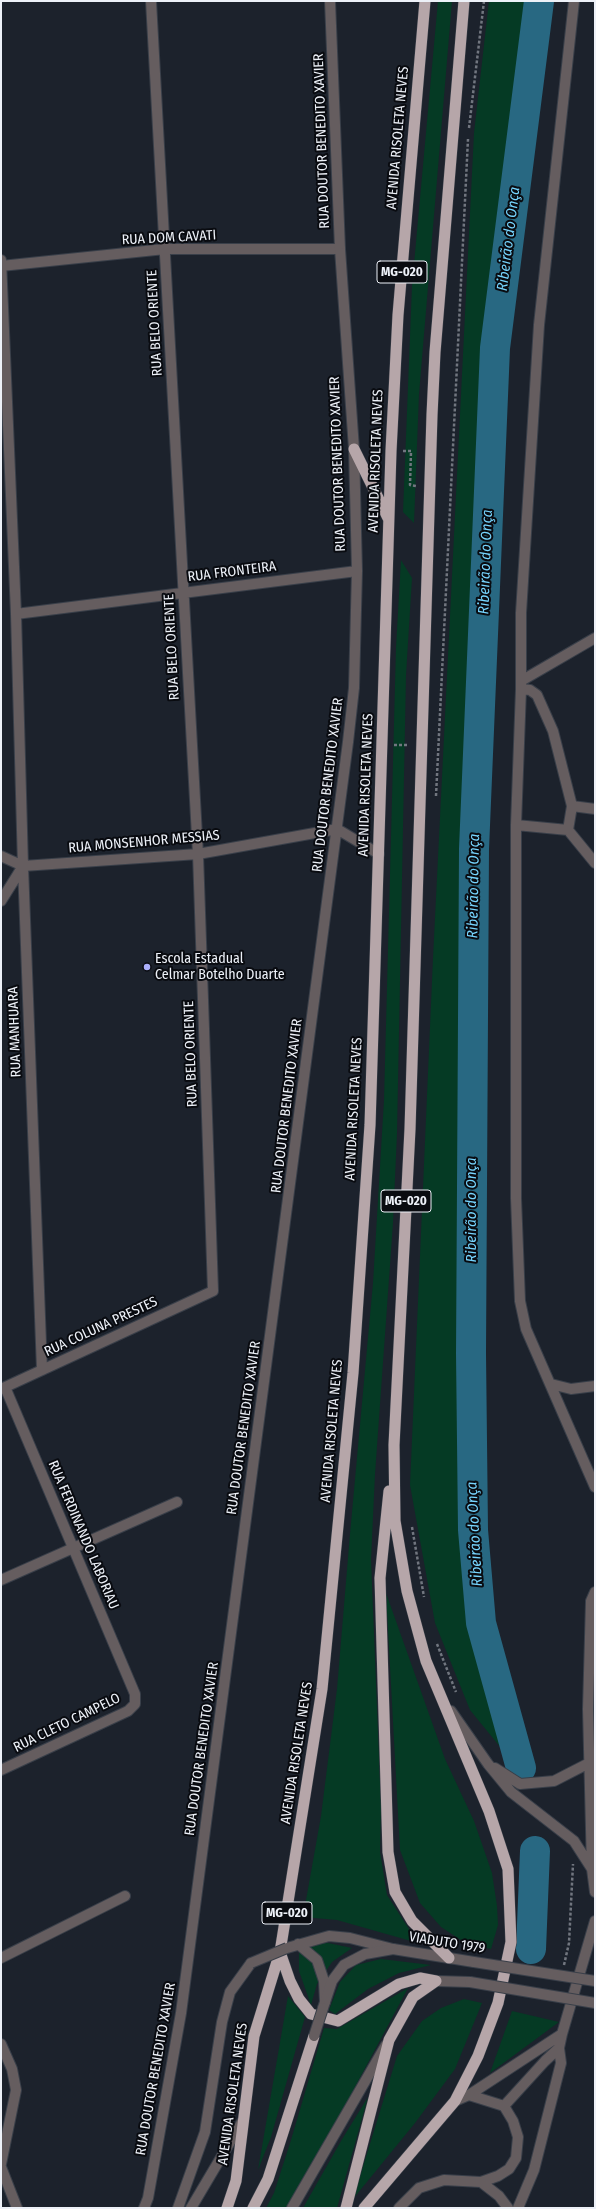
<!DOCTYPE html>
<html>
<head>
<meta charset="utf-8">
<style>
	body { margin:0 }
	#map { position:relative; width:596px; height:2209px; overflow:hidden; background:#1c222c; font-family:"Fira Sans Condensed",sans-serif }
	canvas { display:block }
	.frame { position:absolute; inset:0; border:2px solid #edf1f8; pointer-events:none }
</style>
</head>
<body>
<div id="map">
<canvas width="596" height="2209"></canvas>
<div class="frame"></div>
</div>
<script>
const ctx = document.querySelector('canvas').getContext('2d');
ctx.lineJoin = 'round';
function paint(path, color) { ctx.fillStyle = color; ctx.fill(path, 'evenodd'); }
const shape = rows => new Path2D(rows.map(r => 'M' + r).join(''));
function trace(path, color, width, dash) { ctx.strokeStyle = color; ctx.lineWidth = width; ctx.lineCap = dash ? 'butt' : 'round'; ctx.setLineDash(dash || []); ctx.stroke(path); }
function write(font, color, halo, rows, align = 'center') {
  ctx.font = font + ' "Fira Sans Condensed",sans-serif'; ctx.lineWidth = 4; ctx.setLineDash([]); ctx.textBaseline = 'middle'; ctx.strokeStyle = halo; ctx.fillStyle = color; for (const [text, x, y, turn = 0] of rows) {
    ctx.save(); ctx.translate(x, y); ctx.rotate((+turn || 0) * Math.PI / 180); ctx.textAlign = isNaN(turn) ? turn : align; if (halo) ctx.strokeText(text, 0, 0); ctx.fillText(text, 0, 0); ctx.restore();
  }
}
paint(shape([
	[438,1,452,1,419,394,414,523,403,512,412,286],
	[489,1,533,1,493,319,478,618,467,957,467,1484,474,1617,510,1759,470,1710,435,1623,410,1485,433,958,474,133],
	[401,560,412,578,406,675,397,1133,393,1223,375,1474,371,1560,381,1807,380,1852,387,1895,418,1943,337,1920,303,1917,321,1816,337,1689,350,1534,373,1283,384,1100,396,648],
	[386,1593,445,1759,474,1821,492,1873,497,1906,498,1925,491,1949,467,1944,441,1927,420,1903,400,1850],
	[328,1943,352,1948,332,1962,317,1984,311,2005,299,1971,299,1945],
	[381,1959,431,1965,399,1973,368,1989,335,2014,329,2010,340,1982,356,1965],
	[408,1988,347,2102,286,2208,266,2208,274,2193,291,2140,324,2028,337,2029],
	[288,1996,305,2017,271,2137,258,2170],
	[464,1999,482,2003,455,2069,415,2123,353,2199,397,2056,422,2021,441,2008],
	[512,2011,559,2022,490,2073],
	[368,2097,337,2208,303,2208,341,2141]
]), '#053a24');
trace(shape([
	[521,1768,481,1623,473,1530,471,1353,474,849,495,348,539,1],
	[531,1949,535,1851]
]), '#286882', 30);
const service = shape([
	[574,1,539,325,521,613,521,689,516,825,516,1198,520,1301,526,1329,595,1487],
	[521,681,595,638],
	[521,689,530,690,537,695,553,731,572,806,568,830],
	[572,806,595,809],
	[516,825,568,830,595,863],
	[551,1384,571,1389,595,1386],
	[595,1592,591,1601,588,1709,592,1869,595,1892],
	[451,1711,488,1764,511,1792,574,1841,592,1869],
	[495,1768,520,1784,554,1781,595,1760],
	[298,1944,317,1960,324,1981,325,2002],
	[287,1948,329,1936,350,1938,393,1949],
	[469,2095,504,2106],
	[455,2101,469,2095,562,2034],
	[481,2182,498,2176,509,2169,516,2158,518,2137,513,2121,504,2106,545,2061,559,2048],
	[178,2208,205,2132,222,2022,230,1992,251,1963],
	[191,2208,242,2122],
	[292,2208,386,2045],
	[399,2208,419,2188,444,2180,481,2182,499,2196,508,2208],
	[518,2208,534,2170,561,2063,559,2048,562,2034,595,1921]
]);
const minor = shape([
	[1,260,16,614,23,866,42,1370],
	[1,266,165,249,340,249],
	[16,614,357,571],
	[1,856,23,866,198,854,337,829,379,854],
	[1,901,23,866],
	[1,1389,213,1291,198,854,151,1],
	[1,1580,177,1502],
	[1,1770,128,1711,135,1704,135,1694,5,1387],
	[1,1958,125,1896],
	[1,2044,12,2069,16,2090,1,2164],
	[1,2167,17,2208],
	[144,2208,148,2198,181,2013,348,742,354,688,357,571,354,449]
]);
const tertiary = shape([
	[330,1,340,249,354,449],
	[436,1981,470,1982],
	[323,2008,332,1981,344,1965,365,1954,393,1949,474,1962]
]);
const trunk = shape([
	[354,449,388,518],
	[389,1491,380,1578,388,1852,395,1892,412,1921,449,1958],
	[280,1952,290,1981,299,1999,311,2014,338,2021,399,1984,420,1978,436,1981],
	[227,2208,236,2181,254,2036,280,1952,322,1689,353,1373,370,1125,391,451,398,315,425,1],
	[253,2208,268,2179,314,2036],
	[346,2208,389,2040,413,1997,436,1981],
	[364,2208,455,2101,478,2056,498,2003,511,1942,508,1869,489,1811,426,1661,407,1591,395,1521,394,1445,410,1129,432,415,435,352,464,1]
]);
trace(service, '#393f49', 12);
trace(minor, '#393f49', 12);
trace(tertiary, '#393f49', 12);
trace(trunk, '#393f49', 12);
trace(shape([
	[469,128,484,1],
	[403,451,411,451,410,485,416,486],
	[394,745,409,745],
	[436,796,468,139],
	[412,1527,424,1597],
	[437,1644,456,1692],
	[564,1965,569,1943,573,1864]
]), '#71767f', 2.5, [3, 2]);
trace(service, '#655d5f', 10);
trace(minor, '#655d5f', 10);
trace(tertiary, '#655d5f', 10);
trace(trunk, '#b6a6a9', 11);
const serviceBridge = shape([
	[251,1963,287,1948]
]);
const tertiaryBridge = shape([
	[474,1962,595,1981],
	[470,1982,595,2003],
	[314,2036,323,2008]
]);
trace(serviceBridge, '#393f49', 12, []);
trace(tertiaryBridge, '#393f49', 12, []);
trace(serviceBridge, '#655d5f', 10);
trace(tertiaryBridge, '#655d5f', 10);
for (const [x, y, r, color] of [
	[147,967,4,"#abaffb"]
]) { const dot = new Path2D(); dot.arc(x, y, r, 0, 2 * Math.PI); ctx.fillStyle = color; ctx.fill(dot); trace(dot, '#090b10', 1.5); }
for (const [x, y, w] of [
	[402,272,50],
	[406,1201,50],
	[287,1913,50]
]) { const box = new Path2D(); box.roundRect(x - w / 2, y - 11, w, 22, 3); ctx.fillStyle = '#090b10'; ctx.fill(box); trace(box, '#edf1f8', 1); }
write('bold 13px', '#edf1f8', null, [
	["MG-020",402,272],
	["MG-020",406,1201],
	["MG-020",287,1913]
]);
write('14px', '#edf1f8', '#090b10', [
	["AVENIDA RISOLETA NEVES",398,138,-85],
	["RUA DOUTOR BENEDITO XAVIER",322,141,-92],
	["RUA DOM CAVATI",169,238,-3],
	["RUA BELO ORIENTE",155,323,-93],
	["AVENIDA RISOLETA NEVES",376,461,-88],
	["RUA DOUTOR BENEDITO XAVIER",338,464,-92],
	["RUA FRONTEIRA",232,572,-7],
	["RUA BELO ORIENTE",172,647,-93],
	["RUA DOUTOR BENEDITO XAVIER",328,785,-83],
	["AVENIDA RISOLETA NEVES",366,785,-88],
	["RUA MONSENHOR MESSIAS",144,842,-5],
	["RUA MANHUARA",15,1032,-92],
	["RUA BELO ORIENTE",191,1054,-92],
	["RUA DOUTOR BENEDITO XAVIER",287,1106,-83],
	["AVENIDA RISOLETA NEVES",354,1109,-87],
	["RUA COLUNA PRESTES",101,1327,-25],
	["RUA DOUTOR BENEDITO XAVIER",244,1428,-82],
	["AVENIDA RISOLETA NEVES",332,1431,-85],
	["RUA FERDINANDO LABORIAU",83,1535,67],
	["RUA CLETO CAMPELO",67,1723,-26],
	["RUA DOUTOR BENEDITO XAVIER",202,1749,-82],
	["AVENIDA RISOLETA NEVES",297,1753,-81],
	["VIADUTO 1979",447,1943,9],
	["RUA DOUTOR BENEDITO XAVIER",156,2069,-80],
	["AVENIDA RISOLETA NEVES",233,2094,-82]
]);
write('14px', '#edf1f8', '#090b10', [
	["Escola Estadual",155,959],
	["Celmar Botelho Duarte",155,975]
], 'left');
write('italic 15px', '#76d4fd', '#090b10', [
	["Ribeirão do Onça",509,239,-83],
	["Ribeirão do Onça",486,562,-88],
	["Ribeirão do Onça",474,886,-89],
	["Ribeirão do Onça",472,1210,-90],
	["Ribeirão do Onça",475,1534,-93]
]);
</script>
</body>
</html>
